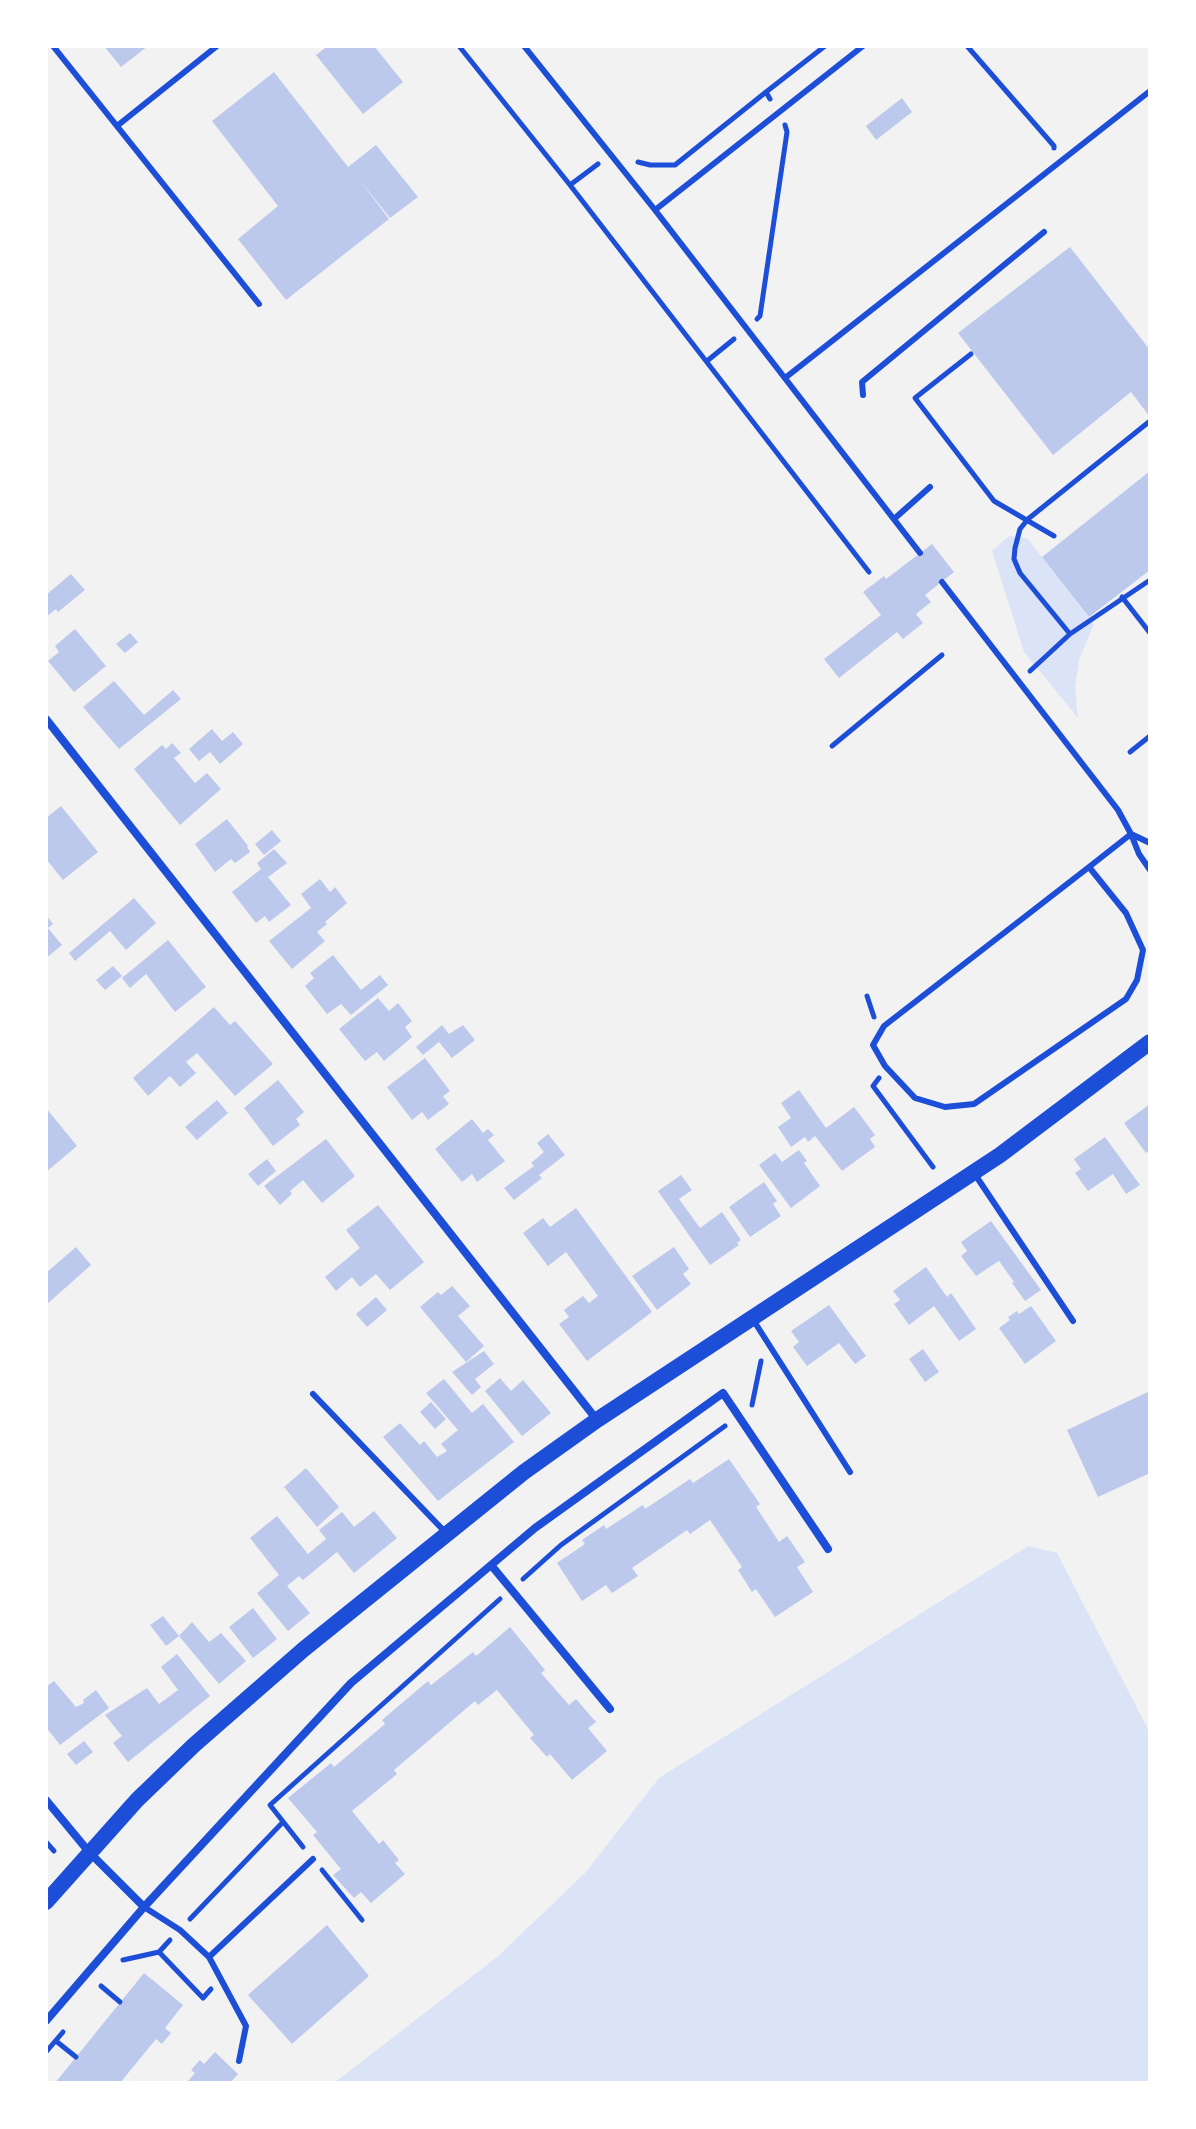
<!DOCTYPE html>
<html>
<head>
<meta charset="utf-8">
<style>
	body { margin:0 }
	#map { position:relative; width:1196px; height:2129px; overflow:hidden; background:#f2f2f2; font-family:"Space Grotesk",sans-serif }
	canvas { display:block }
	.frame { position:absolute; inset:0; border:48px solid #fff; pointer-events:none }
</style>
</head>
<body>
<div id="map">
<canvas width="1196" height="2129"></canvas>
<div class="frame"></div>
</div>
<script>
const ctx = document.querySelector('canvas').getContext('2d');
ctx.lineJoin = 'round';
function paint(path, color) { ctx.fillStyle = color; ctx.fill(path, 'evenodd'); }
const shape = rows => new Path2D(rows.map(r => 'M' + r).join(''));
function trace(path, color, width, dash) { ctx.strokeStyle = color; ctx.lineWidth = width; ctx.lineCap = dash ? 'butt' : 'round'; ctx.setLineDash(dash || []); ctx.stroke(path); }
paint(shape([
	[1009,536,1027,538,1094,624,1079,660,1075,688,1078,718,1024,652,992,551],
	[1028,1546,1057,1553,1150,1733,1150,2083,334,2083,497,1957,585,1873,659,1778]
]), '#dbe4f7');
paint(shape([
	[104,46,148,46,121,67],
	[328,46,374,46,403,82,363,114,316,55],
	[274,72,348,167,376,145,418,197,390,218,359,179,389,219,286,300,238,239,278,206,212,121],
	[902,98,912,112,876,140,866,126],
	[1070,247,1150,350,1150,417,1131,392,1053,455,958,333],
	[1150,471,1150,570,1089,617,1042,557],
	[932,544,954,572,925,595,931,602,916,614,923,623,903,639,897,632,839,678,824,659,881,615,863,592,884,576,886,579],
	[71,574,85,590,58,612,56,609,46,617,46,595],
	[75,629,106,666,74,692,48,661,59,652,55,646],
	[130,633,138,642,125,653,116,644],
	[114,681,144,715,173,690,181,699,119,749,83,707],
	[212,729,222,741,233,732,243,744,220,764,210,752,199,761,189,749],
	[172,743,181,753,174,758,195,783,207,773,221,789,180,825,134,769,162,745,166,749],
	[61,806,98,852,63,880,46,859,46,818],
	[227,819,248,846,247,847,250,852,235,863,231,859,215,872,195,844],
	[272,830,281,841,264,855,255,844],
	[274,849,287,863,268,877,291,905,269,922,265,916,256,923,232,892,261,869,257,863],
	[320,879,330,892,335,887,347,903,325,922,327,924,317,932,325,941,292,969,269,941,311,908,301,894],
	[134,898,156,923,126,950,110,931,75,961,69,953],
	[46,915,53,924,48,928,62,945,46,958],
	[168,940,206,987,175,1012,146,974,130,988,122,978],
	[333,955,361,990,380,975,388,985,351,1015,341,1004,327,1014,305,986,314,978,310,973],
	[113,966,122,976,105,990,96,980],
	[378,998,389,1011,398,1003,412,1021,405,1027,412,1037,384,1061,377,1052,365,1061,339,1029],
	[214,1007,230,1025,235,1021,273,1064,235,1096,197,1053,186,1062,196,1073,180,1087,170,1076,148,1096,133,1078],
	[442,1025,449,1034,463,1025,475,1040,452,1058,439,1042,423,1055,416,1047],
	[425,1058,450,1091,443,1096,449,1104,428,1120,422,1112,412,1120,387,1087],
	[278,1080,304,1112,296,1119,300,1125,273,1146,244,1108],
	[799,1090,826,1128,854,1107,875,1135,870,1139,875,1147,842,1171,815,1136,808,1142,805,1137,791,1147,778,1127,791,1118,781,1103],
	[217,1100,228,1113,197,1140,185,1127],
	[1150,1104,1150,1150,1146,1153,1124,1123],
	[46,1108,77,1146,46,1172],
	[472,1119,483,1133,488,1129,494,1135,488,1140,505,1161,477,1182,472,1174,462,1182,435,1149],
	[548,1134,565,1155,539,1175,542,1178,514,1200,504,1188,534,1166,531,1163,544,1152,537,1143],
	[1105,1137,1140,1185,1126,1194,1113,1174,1088,1191,1075,1173,1081,1169,1074,1159],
	[326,1139,355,1176,322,1203,303,1180,290,1191,292,1194,280,1205,264,1186],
	[799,1150,807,1161,804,1163,820,1186,791,1208,759,1165,775,1153,782,1162],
	[267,1159,276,1171,258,1186,248,1174],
	[681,1175,692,1190,679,1199,700,1228,722,1212,741,1240,737,1243,739,1245,710,1265,658,1191],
	[764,1182,777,1201,773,1204,781,1216,750,1237,729,1207],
	[378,1205,424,1262,390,1290,376,1274,360,1287,352,1277,336,1291,325,1277,360,1248,346,1230],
	[576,1208,652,1312,587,1361,559,1324,569,1317,564,1310,583,1296,589,1303,598,1296,566,1252,548,1266,523,1233,543,1218,550,1227],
	[991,1221,1041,1290,1025,1301,1012,1283,1014,1282,999,1261,976,1276,961,1256,967,1251,961,1242],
	[76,1247,91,1265,46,1305,46,1273],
	[674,1247,689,1269,683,1274,691,1284,657,1310,632,1276],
	[926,1267,947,1297,951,1293,976,1329,959,1341,934,1306,909,1325,894,1304,900,1300,893,1291],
	[452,1286,470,1306,458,1316,484,1346,466,1362,420,1307,438,1292,441,1295],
	[376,1297,387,1310,367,1327,356,1314],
	[829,1305,866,1356,855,1364,839,1343,807,1366,793,1347,799,1342,791,1331],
	[1031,1306,1056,1341,1025,1364,999,1328,1010,1320,1008,1317,1017,1311,1019,1314],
	[923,1349,939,1372,925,1382,909,1359],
	[484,1351,494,1364,475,1379,481,1387,472,1395,452,1372],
	[500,1378,511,1391,523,1380,551,1413,522,1436,485,1391],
	[444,1379,472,1413,483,1404,514,1442,438,1501,383,1437,400,1423,420,1445,424,1441,437,1457,447,1451,441,1444,458,1430,426,1393],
	[1150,1391,1150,1473,1098,1497,1067,1430],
	[431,1402,446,1419,435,1429,420,1412],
	[729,1459,760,1504,756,1507,779,1542,787,1536,805,1562,797,1567,813,1592,775,1617,756,1589,752,1592,738,1570,742,1567,710,1520,690,1534,687,1530,632,1568,638,1576,612,1593,606,1585,582,1601,557,1563,585,1544,582,1540,604,1525,606,1529,643,1505,645,1509,690,1479,693,1483],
	[306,1468,339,1507,317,1527,284,1487],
	[374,1511,397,1538,354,1573,337,1552,303,1580,299,1576,287,1586,310,1613,288,1631,257,1593,279,1575,250,1538,277,1516,308,1554,326,1539,319,1530,342,1512,354,1527],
	[253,1608,277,1639,253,1658,229,1627],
	[163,1616,179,1636,166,1646,150,1625],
	[192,1622,209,1642,221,1633,246,1661,219,1684,179,1636],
	[510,1627,545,1670,541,1673,569,1705,576,1699,596,1722,588,1728,607,1751,572,1780,550,1754,547,1757,530,1738,534,1735,497,1690,478,1705,475,1701,394,1770,397,1774,352,1811,379,1844,383,1840,399,1860,395,1863,405,1874,371,1903,361,1892,354,1898,333,1875,341,1869,313,1835,317,1832,288,1798,331,1763,334,1767,385,1724,382,1720,428,1681,431,1685,473,1652,476,1656],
	[177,1654,210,1696,128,1762,113,1743,122,1736,105,1715,147,1688,159,1704,178,1690,161,1667],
	[54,1681,76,1707,84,1703,83,1700,96,1690,109,1708,60,1745,46,1727,46,1687],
	[84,1741,93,1752,76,1765,67,1754],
	[327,1925,369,1976,292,2044,248,1995],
	[144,1973,183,2005,165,2028,171,2033,162,2044,156,2039,120,2083,55,2083],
	[215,2052,238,2074,230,2083,190,2083,188,2081,195,2073,191,2070,200,2060,204,2064]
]), '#bdc9ec');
trace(shape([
	[459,46,570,185,869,572],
	[967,46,1054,146,1054,148],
	[766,92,825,46],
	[638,162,650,165,675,165,766,92,770,99],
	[570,185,598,164],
	[757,319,760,316,787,132,785,125],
	[971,354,915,398,994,501,1054,536],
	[707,361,734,339],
	[1122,597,1150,633],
	[1070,634,1020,573,1014,559,1015,548,1020,529,1028,519,1150,421],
	[1030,671,1070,634,1150,580],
	[832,746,942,655],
	[1130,752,1150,736],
	[867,996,874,1017],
	[879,1078,873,1086,933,1167],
	[752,1405,761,1361],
	[523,1579,561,1545,725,1426],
	[46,1842,54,1851],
	[303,1847,270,1805,500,1599],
	[322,1870,362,1920],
	[190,1919,283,1822],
	[159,1952,203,1998,211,1989],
	[123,1960,159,1952,170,1940],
	[101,1986,120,2002],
	[56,2041,76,2057],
	[46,2052,63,2032]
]), '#1d4ed8', 5);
trace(shape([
	[53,46,259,304],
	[524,46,655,210,920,553],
	[117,126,217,46],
	[655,210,863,46],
	[785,378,1150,91],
	[863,395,862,382,1044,232],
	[894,519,930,487],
	[942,582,1118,810,1131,834,1150,843],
	[1089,867,1126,913,1143,950,1137,980,1126,999,974,1104,945,1107,915,1098,885,1066,873,1045,884,1026,1089,867,1131,834,1139,854,1150,870],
	[974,1173,1073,1321],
	[752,1318,850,1472],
	[313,1394,446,1533],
	[144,1907,180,1930,209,1957,313,1859],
	[209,1957,246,2026,239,2061]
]), '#1d4ed8', 6);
trace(shape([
	[46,719,597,1420],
	[491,1565,610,1709],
	[46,1800,89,1852,144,1907],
	[46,2021,144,1907,351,1683,535,1528,723,1393,828,1549]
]), '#1d4ed8', 8);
trace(shape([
	[46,1902,137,1800,194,1745,304,1649,524,1472,597,1420,1000,1155,1150,1042]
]), '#1d4ed8', 16);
</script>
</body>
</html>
